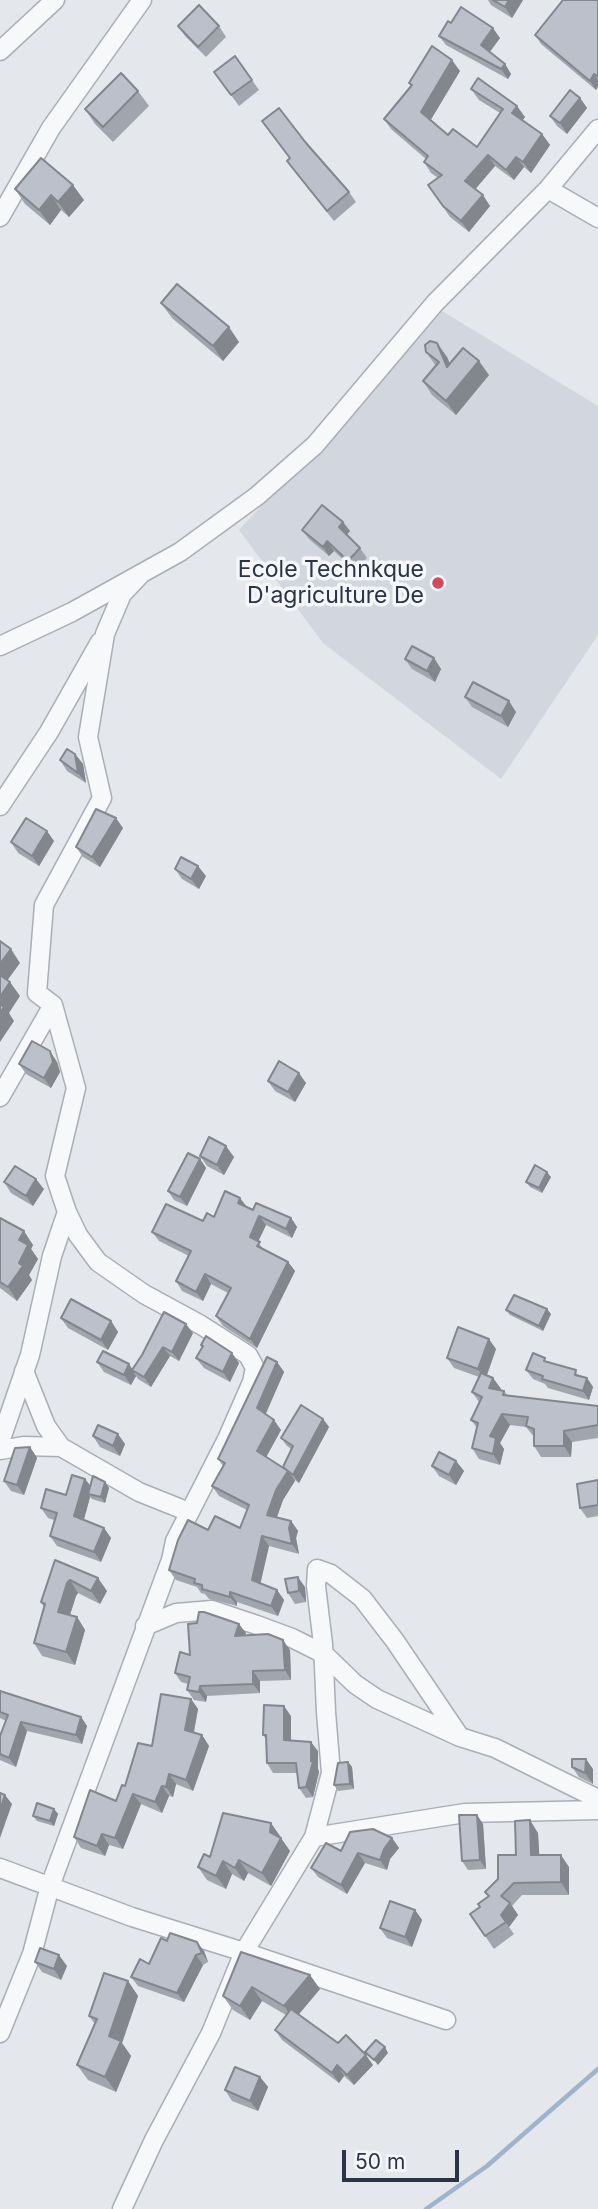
<!DOCTYPE html>
<html>
<head>
<meta charset="utf-8">
<style>
	body { margin:0 }
	#map { position:relative; width:598px; height:2209px; overflow:hidden; background:#e4e7ec; font-family:Inter,sans-serif }
	canvas { display:block }
	.scale { position:absolute; left:342px; top:2150px; width:117px; height:32px; box-sizing:border-box; border:4px solid #2b3445; border-top:0; padding-left:9px; font-size:21px; line-height:24px; white-space:nowrap; color:#2b3445; -webkit-text-stroke:5px #f4f6f9; paint-order:stroke }
</style>
</head>
<body>
<div id="map">
<canvas width="598" height="2209"></canvas>
<div class="scale">50 m</div>
</div>
<script>
const ctx = document.querySelector('canvas').getContext('2d');
ctx.lineJoin = 'round';
function paint(path, color) { ctx.fillStyle = color; ctx.fill(path, 'evenodd'); }
const shape = rows => new Path2D(rows.map(r => 'M' + r).join(''));
function trace(path, color, width, dash) { ctx.strokeStyle = color; ctx.lineWidth = width; ctx.lineCap = dash ? 'butt' : 'round'; ctx.setLineDash(dash || []); ctx.stroke(path); }
function write(font, color, halo, rows, align = 'center') {
  ctx.font = font + ' Inter,sans-serif'; ctx.lineWidth = 7; ctx.setLineDash([]); ctx.textBaseline = 'middle'; ctx.strokeStyle = halo; ctx.fillStyle = color; for (const [text, x, y, turn = 0] of rows) {
    ctx.save(); ctx.translate(x, y); ctx.rotate((+turn || 0) * Math.PI / 180); ctx.textAlign = isNaN(turn) ? turn : align; if (halo) ctx.strokeText(text, 0, 0); ctx.fillText(text, 0, 0); ctx.restore();
  }
}
paint(shape([
	[442,311,598,406,598,635,501,779,323,643,239,530]
]), '#d2d6de');
trace(shape([
	[426,2209,487,2166,598,2069]
]), '#9fb4cc', 4.5);
const street = shape([
	[0,51,55,0],
	[548,189,598,218],
	[0,217,51,128,142,0],
	[0,646,72,612,180,552,257,496,315,445,435,303,548,189,598,129],
	[0,806,49,732,100,642],
	[0,1097,53,1005],
	[24,1371,46,1426,61,1447,139,1492,189,1512],
	[0,1442,30,1355,52,1256,67,1212],
	[0,1450,24,1446,61,1447],
	[145,1626,176,1613,212,1610,257,1625,292,1638,324,1654,355,1684,377,1699,460,1737],
	[314,1837,331,1773,326,1712,323,1644,316,1586,317,1569,331,1574,362,1598,395,1641,460,1737,495,1748,598,1799],
	[0,1868,132,1917,244,1952,314,1837,465,1813,598,1810],
	[0,2033,32,1954,50,1886,171,1560,175,1541,227,1439,252,1382,255,1368,248,1355,201,1325,144,1294,98,1262,78,1235,67,1212,55,1176,76,1088,53,1005,37,993,44,905,102,798,88,737,105,634,122,594,141,574],
	[122,2209,154,2140,211,2033,244,1952,446,2020]
]);
trace(street, '#a9aeb7', 21);
trace(street, '#f7f8fa', 18);
paint(shape([
	[488,0,523,0,512,18,491,5],
	[598,0,598,86,596,90,541,44,535,35],
	[451,23,500,38,490,52,505,64,511,74,508,79,446,45,439,36],
	[178,26,219,26,226,37,206,57,185,36],
	[235,56,259,90,239,106,214,72],
	[460,71,430,120,448,135,477,147,500,113,479,100,471,89,525,117,522,120,542,134,550,145,531,173,524,167,514,180,495,166,475,189,490,206,469,232,450,217,428,185,438,178,431,173,424,162,426,159,391,129,384,119,411,86,409,83],
	[138,91,149,106,113,142,95,124,85,109],
	[580,98,587,108,567,134,557,126,550,116],
	[262,121,306,143,349,192,356,202,334,221,294,171,287,161,290,158],
	[15,189,84,200,69,217,61,210,50,225,25,204],
	[161,303,239,342,223,361,172,318],
	[437,343,447,357,450,364,489,375,456,415,432,395,423,381,436,366,426,352],
	[343,522,350,531,347,535,360,548,367,558,355,571,334,551,329,556,309,539,302,530],
	[434,658,441,669,435,682,412,669,405,659],
	[465,697,516,712,508,727,472,707],
	[75,754,83,764,86,783,67,771,60,760],
	[123,828,100,867,83,857,76,847],
	[54,841,39,866,18,853,11,842],
	[175,869,206,876,199,889,182,879],
	[57,1062,60,1072,51,1088,26,1074,19,1064],
	[268,1081,306,1083,295,1102,275,1091],
	[200,1156,234,1157,224,1175,207,1166],
	[200,1159,206,1168,187,1206,174,1200,168,1191],
	[551,1177,542,1193,530,1187,526,1182],
	[4,1182,44,1189,33,1206,11,1193],
	[246,1206,253,1210,291,1218,297,1227,292,1238,266,1225,258,1242,264,1250,288,1262,295,1271,257,1348,223,1326,216,1316,228,1293,211,1284,203,1301,182,1291,176,1281,189,1256,159,1241,152,1232,203,1221],
	[0,1218,33,1245,31,1249,38,1259,29,1275,32,1280,17,1301,0,1288],
	[506,1310,551,1314,543,1331,510,1315],
	[61,1318,111,1321,118,1332,108,1350,68,1328],
	[193,1333,179,1361,170,1356,151,1387,138,1379,136,1376,131,1385,104,1372,97,1362,129,1364,132,1369,142,1355],
	[201,1345,239,1363,230,1382,204,1368,196,1358,202,1347],
	[496,1349,487,1375,493,1378,501,1389,500,1390,504,1391,508,1396,598,1406,598,1438,572,1442,571,1457,541,1457,534,1446,534,1437,526,1427,510,1425,500,1443,504,1449,500,1465,479,1459,472,1448,477,1428,471,1420,479,1402,472,1392,479,1377,454,1368,447,1358],
	[277,1362,284,1372,265,1414,281,1430,266,1457,283,1467,291,1449,287,1446,281,1438,323,1419,329,1427,299,1483,295,1480,283,1500,277,1517,291,1521,298,1531,296,1538,299,1554,269,1546,260,1583,277,1590,284,1600,278,1616,237,1602,237,1606,209,1599,205,1594,201,1593,197,1587,176,1580,169,1570,208,1530,240,1528,247,1510,219,1496,212,1486,223,1466,218,1459],
	[548,1362,587,1378,593,1387,589,1400,548,1388,545,1384,533,1379,526,1370],
	[93,1436,125,1444,120,1456,100,1447],
	[30,1447,37,1458,24,1495,11,1491,4,1481],
	[456,1461,464,1471,456,1485,439,1476,432,1466],
	[85,1479,90,1486,105,1482,109,1488,105,1503,92,1499,90,1497,84,1520,104,1528,111,1538,101,1562,57,1546,50,1536,54,1520,48,1518,41,1508,66,1495],
	[598,1480,598,1516,587,1518,580,1508],
	[55,1560,107,1591,100,1604,78,1593,76,1596,70,1615,77,1617,85,1630,75,1665,42,1656,34,1643,44,1607,41,1602],
	[305,1587,306,1602,295,1604,288,1593],
	[246,1633,245,1635,290,1650,291,1680,260,1681,260,1693,207,1696,206,1702,194,1700,187,1690,188,1684,181,1682,175,1673],
	[0,1691,81,1717,87,1726,82,1744,27,1731,16,1767,0,1760,0,1736,6,1721,0,1718],
	[191,1699,198,1709,194,1733,202,1735,209,1746,193,1791,176,1784,173,1797,169,1796,162,1813,141,1804,123,1849,109,1845,105,1856,81,1848,74,1837,116,1801,152,1746],
	[291,1716,291,1740,318,1751,318,1769,319,1772,313,1797,306,1798,299,1788,297,1773,273,1773,267,1763,266,1739,263,1735],
	[348,1762,352,1767,354,1789,338,1791,334,1785],
	[572,1767,593,1769,593,1784,579,1777],
	[54,1809,58,1814,54,1826,37,1821,33,1816],
	[477,1815,483,1824,486,1869,468,1870,462,1861],
	[538,1833,539,1855,569,1867,569,1895,522,1895,512,1906,518,1915,509,1927,514,1934,494,1949,470,1914,480,1907,488,1896,485,1892,498,1879,516,1855],
	[280,1836,280,1838,290,1851,271,1886,248,1873,244,1881,232,1874,226,1889,207,1880,198,1867,210,1857],
	[392,1838,399,1848,390,1859,387,1870,365,1863,347,1894,318,1877,311,1868],
	[415,1910,422,1920,412,1947,387,1938,380,1928],
	[167,1941,204,1951,208,1962,203,1965,184,2002,138,1986,131,1977,149,1964],
	[241,1952,320,1989,299,2014,338,2043,373,2065,354,2085,344,2076,339,2083,282,2040,275,2030,286,2015,262,2001,250,2020,233,2010,223,1996],
	[35,1962,67,1966,61,1980,42,1972],
	[128,1981,138,1996,122,2043,131,2056,116,2092,88,2080,77,2065,95,2024,89,2016],
	[260,2077,268,2087,258,2111,232,2101,225,2090]
]), '#a1a5ae');
paint(shape([
	[509,0,523,0,512,18,505,7],
	[493,28,500,38,488,54,481,45],
	[452,60,460,71,429,123,421,112],
	[505,64,511,74,508,79,501,69],
	[594,74,598,80,598,86,596,90,590,81],
	[580,98,587,108,567,134,560,123],
	[517,106,525,117,520,124,512,113],
	[542,134,550,145,531,173,523,162],
	[488,155,495,166,473,192,465,181],
	[516,157,524,167,514,180,506,170],
	[73,185,84,200,69,217,58,202],
	[51,195,61,210,50,225,39,210],
	[483,195,490,206,469,232,461,221],
	[229,327,239,342,223,361,213,346],
	[437,343,447,357,457,381,447,367],
	[479,361,489,375,456,415,446,401],
	[343,522,350,531,345,536,339,527],
	[327,541,334,551,329,556,323,547],
	[434,658,441,669,435,682,427,671],
	[509,701,516,712,508,727,501,716],
	[75,754,83,764,86,783,78,773],
	[116,818,123,828,100,867,92,857],
	[47,831,54,841,39,866,32,856],
	[198,866,206,876,199,889,191,879],
	[11,949,20,963,4,985,0,979,0,964],
	[10,982,20,996,9,1013,14,1021,0,1042,0,997],
	[50,1051,57,1062,60,1072,51,1088,44,1078],
	[299,1073,306,1083,295,1102,288,1092],
	[226,1146,234,1157,224,1175,217,1165],
	[200,1159,206,1168,187,1206,180,1197],
	[547,1172,551,1177,542,1193,539,1188],
	[36,1179,44,1189,33,1206,26,1196],
	[240,1198,247,1207,238,1203],
	[259,1216,266,1225,256,1246,250,1237],
	[291,1218,297,1227,292,1238,286,1229],
	[24,1231,33,1245,31,1249,38,1259,29,1275,32,1280,17,1301,8,1287,19,1263,19,1240],
	[288,1262,295,1271,257,1348,250,1339],
	[205,1274,211,1284,203,1301,196,1292],
	[547,1309,551,1314,543,1331,539,1326],
	[111,1321,118,1332,108,1350,101,1340],
	[186,1324,193,1333,179,1361,172,1352],
	[489,1339,496,1349,485,1380,478,1369],
	[163,1347,170,1356,151,1387,144,1377],
	[232,1353,239,1363,230,1382,223,1372],
	[277,1362,284,1372,264,1418,257,1408],
	[129,1364,134,1372,132,1370,136,1376,131,1385,124,1375],
	[493,1378,501,1389,497,1399,489,1388],
	[587,1378,593,1387,589,1400,583,1391],
	[502,1414,510,1425,500,1443,504,1449,500,1465,493,1454,490,1436],
	[323,1419,329,1427,299,1483,293,1475],
	[274,1420,281,1430,264,1461,257,1451],
	[564,1431,572,1442,571,1457,564,1446],
	[118,1434,125,1444,120,1456,113,1446],
	[30,1447,37,1458,24,1495,17,1485],
	[456,1461,464,1471,456,1485,449,1475],
	[288,1471,295,1481,283,1500,274,1525,267,1515,276,1490],
	[85,1479,93,1489,88,1494,90,1497,82,1526,74,1516],
	[105,1482,109,1488,105,1503,101,1497],
	[291,1521,298,1531,296,1538,299,1554,292,1544,289,1528],
	[104,1528,111,1538,101,1562,94,1552],
	[262,1536,269,1546,259,1590,252,1580],
	[298,1577,305,1587,306,1602,299,1591],
	[98,1578,107,1591,100,1604,91,1591],
	[70,1580,78,1593,76,1596,67,1624,58,1612,67,1583],
	[277,1590,284,1600,278,1616,271,1606],
	[230,1592,237,1602,237,1606,230,1597],
	[77,1617,85,1630,75,1665,66,1652],
	[239,1624,246,1633,242,1645,235,1636],
	[283,1640,290,1650,291,1680,285,1670],
	[253,1671,260,1681,260,1693,253,1684],
	[200,1686,207,1696,206,1702,199,1692],
	[191,1699,198,1709,192,1740,185,1730],
	[284,1706,291,1716,291,1749,284,1740],
	[81,1717,87,1726,82,1744,76,1735],
	[21,1722,27,1731,16,1767,9,1758],
	[202,1735,209,1746,193,1791,186,1780],
	[311,1742,318,1751,318,1769,319,1772,313,1797,306,1787,311,1761],
	[586,1759,593,1769,593,1784,585,1773],
	[348,1762,352,1767,354,1789,350,1784],
	[169,1774,176,1784,173,1797,166,1787],
	[162,1786,169,1796,162,1813,155,1802],
	[133,1794,141,1804,123,1849,115,1838],
	[5,1795,12,1804,0,1838,0,1810],
	[54,1809,58,1814,54,1826,50,1821],
	[477,1815,483,1824,486,1869,480,1860],
	[530,1820,538,1833,540,1867,531,1855],
	[271,1823,280,1836,279,1841,281,1838,290,1851,271,1886,262,1873],
	[102,1834,109,1845,105,1856,97,1846],
	[392,1838,399,1848,390,1859,387,1870,380,1860,384,1849],
	[358,1853,365,1863,347,1894,341,1885],
	[561,1855,569,1867,569,1895,561,1882],
	[239,1860,248,1873,244,1881,235,1868],
	[223,1861,232,1874,226,1889,216,1876],
	[510,1903,518,1915,509,1927,501,1915],
	[415,1910,422,1920,412,1947,405,1937],
	[197,1942,204,1951,208,1962,202,1953],
	[59,1955,67,1966,61,1980,54,1969],
	[196,1955,203,1965,184,2002,177,1993],
	[310,1975,320,1989,294,2020,284,2006],
	[128,1981,138,1996,122,2043,131,2056,116,2092,105,2077,109,2036],
	[252,1987,262,2001,250,2020,240,2006],
	[385,2047,388,2053,378,2065,374,2060],
	[366,2055,373,2065,354,2085,347,2075],
	[337,2065,344,2076,339,2083,332,2073],
	[260,2077,268,2087,258,2111,250,2101]
]), '#83868d');
const building = shape([
	[493,0,509,0,505,7,493,0],
	[563,0,598,0,598,76,594,74,590,81,535,35,563,0],
	[199,5,219,26,198,47,178,26,199,5],
	[461,7,493,28,481,45,505,64,501,69,439,36,448,21,451,23,461,7],
	[432,46,452,60,421,112,448,135,453,129,477,147,503,109,471,89,478,78,517,106,512,113,542,134,523,162,516,157,506,170,488,155,465,181,483,195,461,221,443,206,428,185,442,175,424,162,428,156,384,119,412,85,409,83,432,46],
	[235,56,252,80,231,95,214,72,235,56],
	[121,73,138,91,103,127,85,109,121,73],
	[570,90,580,98,560,123,550,116,570,90],
	[279,108,306,143,349,192,327,211,287,161,290,158,262,121,279,108],
	[41,158,73,185,58,202,51,195,39,210,15,189,41,158],
	[177,284,229,327,213,346,161,303,177,284],
	[430,341,437,343,447,367,463,348,479,361,446,401,423,381,439,362,426,352,425,345,430,341],
	[322,505,343,522,339,527,360,548,348,561,327,541,323,547,302,530,322,505],
	[412,646,434,658,427,671,405,659,412,646],
	[473,682,509,701,501,716,465,697,473,682],
	[67,749,75,754,78,773,60,760,67,749],
	[96,809,116,818,92,857,76,847,96,809],
	[26,818,47,831,32,856,11,842,26,818],
	[181,857,198,866,191,879,175,869,181,857],
	[0,941,11,949,0,964,0,941],
	[0,975,10,982,0,997,0,975],
	[0,1004,4,1007,0,1013,0,1004],
	[32,1041,50,1051,53,1062,44,1078,19,1064,32,1041],
	[279,1061,299,1073,288,1092,268,1081,279,1061],
	[209,1137,226,1146,217,1165,200,1156,209,1137],
	[188,1153,200,1159,180,1197,168,1191,188,1153],
	[535,1165,547,1172,539,1188,526,1182,535,1165],
	[15,1166,36,1179,26,1196,4,1182,15,1166],
	[225,1191,240,1198,238,1203,253,1210,256,1203,291,1218,286,1229,259,1216,250,1237,260,1242,257,1246,288,1262,250,1339,216,1316,231,1288,205,1274,196,1292,176,1281,191,1251,152,1232,166,1204,203,1221,207,1213,214,1217,225,1191],
	[0,1218,24,1231,19,1240,28,1245,19,1263,23,1266,8,1287,0,1282,0,1218],
	[514,1295,547,1309,539,1326,506,1310,514,1295],
	[71,1299,111,1321,101,1340,61,1318,71,1299],
	[164,1312,186,1324,172,1352,163,1347,144,1377,132,1370,142,1355,164,1312],
	[458,1327,489,1339,478,1369,447,1358,458,1327],
	[206,1336,232,1353,223,1372,196,1358,203,1346,201,1345,206,1336],
	[103,1351,129,1364,124,1375,97,1362,103,1351],
	[533,1353,545,1358,544,1361,576,1370,575,1375,587,1378,583,1391,542,1379,543,1376,526,1370,533,1353],
	[267,1357,277,1362,257,1408,274,1420,257,1451,288,1471,276,1490,267,1515,291,1521,289,1528,292,1544,262,1536,252,1580,277,1590,271,1606,230,1592,230,1597,202,1589,202,1585,194,1583,195,1579,169,1570,178,1540,188,1520,208,1530,215,1516,240,1528,249,1505,212,1486,225,1463,218,1459,267,1357],
	[481,1373,493,1378,489,1388,504,1391,503,1395,598,1406,598,1425,564,1431,564,1446,534,1446,534,1429,526,1426,528,1417,502,1414,490,1436,496,1438,493,1454,472,1448,478,1423,471,1420,482,1397,472,1392,481,1373],
	[301,1405,323,1419,293,1475,283,1467,293,1446,281,1438,301,1405],
	[98,1425,118,1434,113,1446,93,1436,98,1425],
	[30,1447,17,1485,4,1481,15,1448,30,1447],
	[439,1452,456,1461,449,1475,432,1466,439,1452],
	[72,1475,85,1479,74,1516,104,1528,94,1552,50,1536,57,1513,41,1508,46,1489,66,1495,72,1475],
	[93,1476,105,1482,101,1497,88,1494,93,1476],
	[598,1480,598,1505,580,1508,577,1484,598,1480],
	[55,1560,98,1578,91,1591,70,1580,67,1583,58,1612,77,1617,66,1652,34,1643,45,1604,41,1602,55,1560],
	[298,1577,299,1591,288,1593,285,1579,298,1577],
	[199,1612,204,1612,239,1624,235,1636,268,1634,283,1640,285,1670,253,1671,253,1684,200,1686,199,1692,187,1690,190,1677,175,1673,180,1652,190,1655,188,1624,197,1623,199,1612],
	[0,1691,81,1717,76,1735,21,1722,9,1758,0,1754,0,1736,8,1715,0,1712,0,1691],
	[161,1694,191,1699,185,1730,202,1735,186,1780,169,1774,166,1787,162,1786,155,1802,133,1794,115,1838,102,1834,97,1846,74,1837,90,1790,116,1801,122,1785,125,1786,138,1743,152,1746,161,1694],
	[264,1705,284,1706,284,1740,311,1742,311,1761,313,1762,306,1787,299,1788,296,1763,267,1763,266,1735,263,1735,264,1705],
	[572,1759,586,1759,585,1773,572,1767,572,1759],
	[348,1762,350,1784,334,1785,338,1763,348,1762],
	[0,1793,5,1795,0,1810,0,1793],
	[37,1803,54,1809,50,1821,33,1816,37,1803],
	[223,1813,271,1823,270,1832,281,1838,262,1873,239,1860,235,1868,223,1861,216,1876,198,1867,204,1854,210,1857,223,1813],
	[459,1815,477,1815,480,1860,462,1861,459,1815],
	[530,1820,531,1855,561,1855,561,1882,514,1883,501,1896,510,1903,501,1915,506,1922,485,1936,470,1914,480,1907,478,1904,489,1896,485,1892,498,1879,498,1855,516,1855,515,1821,530,1820],
	[373,1829,392,1838,384,1849,380,1860,358,1853,341,1885,311,1868,326,1843,341,1851,350,1832,373,1829],
	[390,1901,415,1910,405,1937,380,1928,390,1901],
	[170,1933,197,1942,202,1953,196,1955,177,1993,131,1977,140,1959,149,1964,161,1938,167,1941,170,1933],
	[40,1948,59,1955,54,1969,35,1962,40,1948],
	[241,1952,310,1975,284,2006,252,1987,240,2006,223,1996,241,1952],
	[104,1973,128,1981,109,2036,121,2041,105,2077,77,2065,97,2019,89,2016,104,1973],
	[291,2009,338,2043,346,2035,366,2055,347,2075,337,2065,332,2073,275,2030,291,2009],
	[376,2040,385,2047,374,2060,365,2052,376,2040],
	[235,2067,260,2077,250,2101,225,2090,235,2067]
]);
paint(building, '#bbc0ca');
trace(building, '#83868d', 2);
for (const [x, y, r, color] of [
	[438,583,7,"#d1495b"]
]) { const dot = new Path2D(); dot.arc(x, y, r, 0, 2 * Math.PI); ctx.fillStyle = color; ctx.fill(dot); trace(dot, '#f4f6f9', 2.5); }
write('23px', '#2b3445', '#f4f6f9', [
	["Ecole Technkque",424,570],
	["D'agriculture De",424,596]
], 'right');
</script>
</body>
</html>
